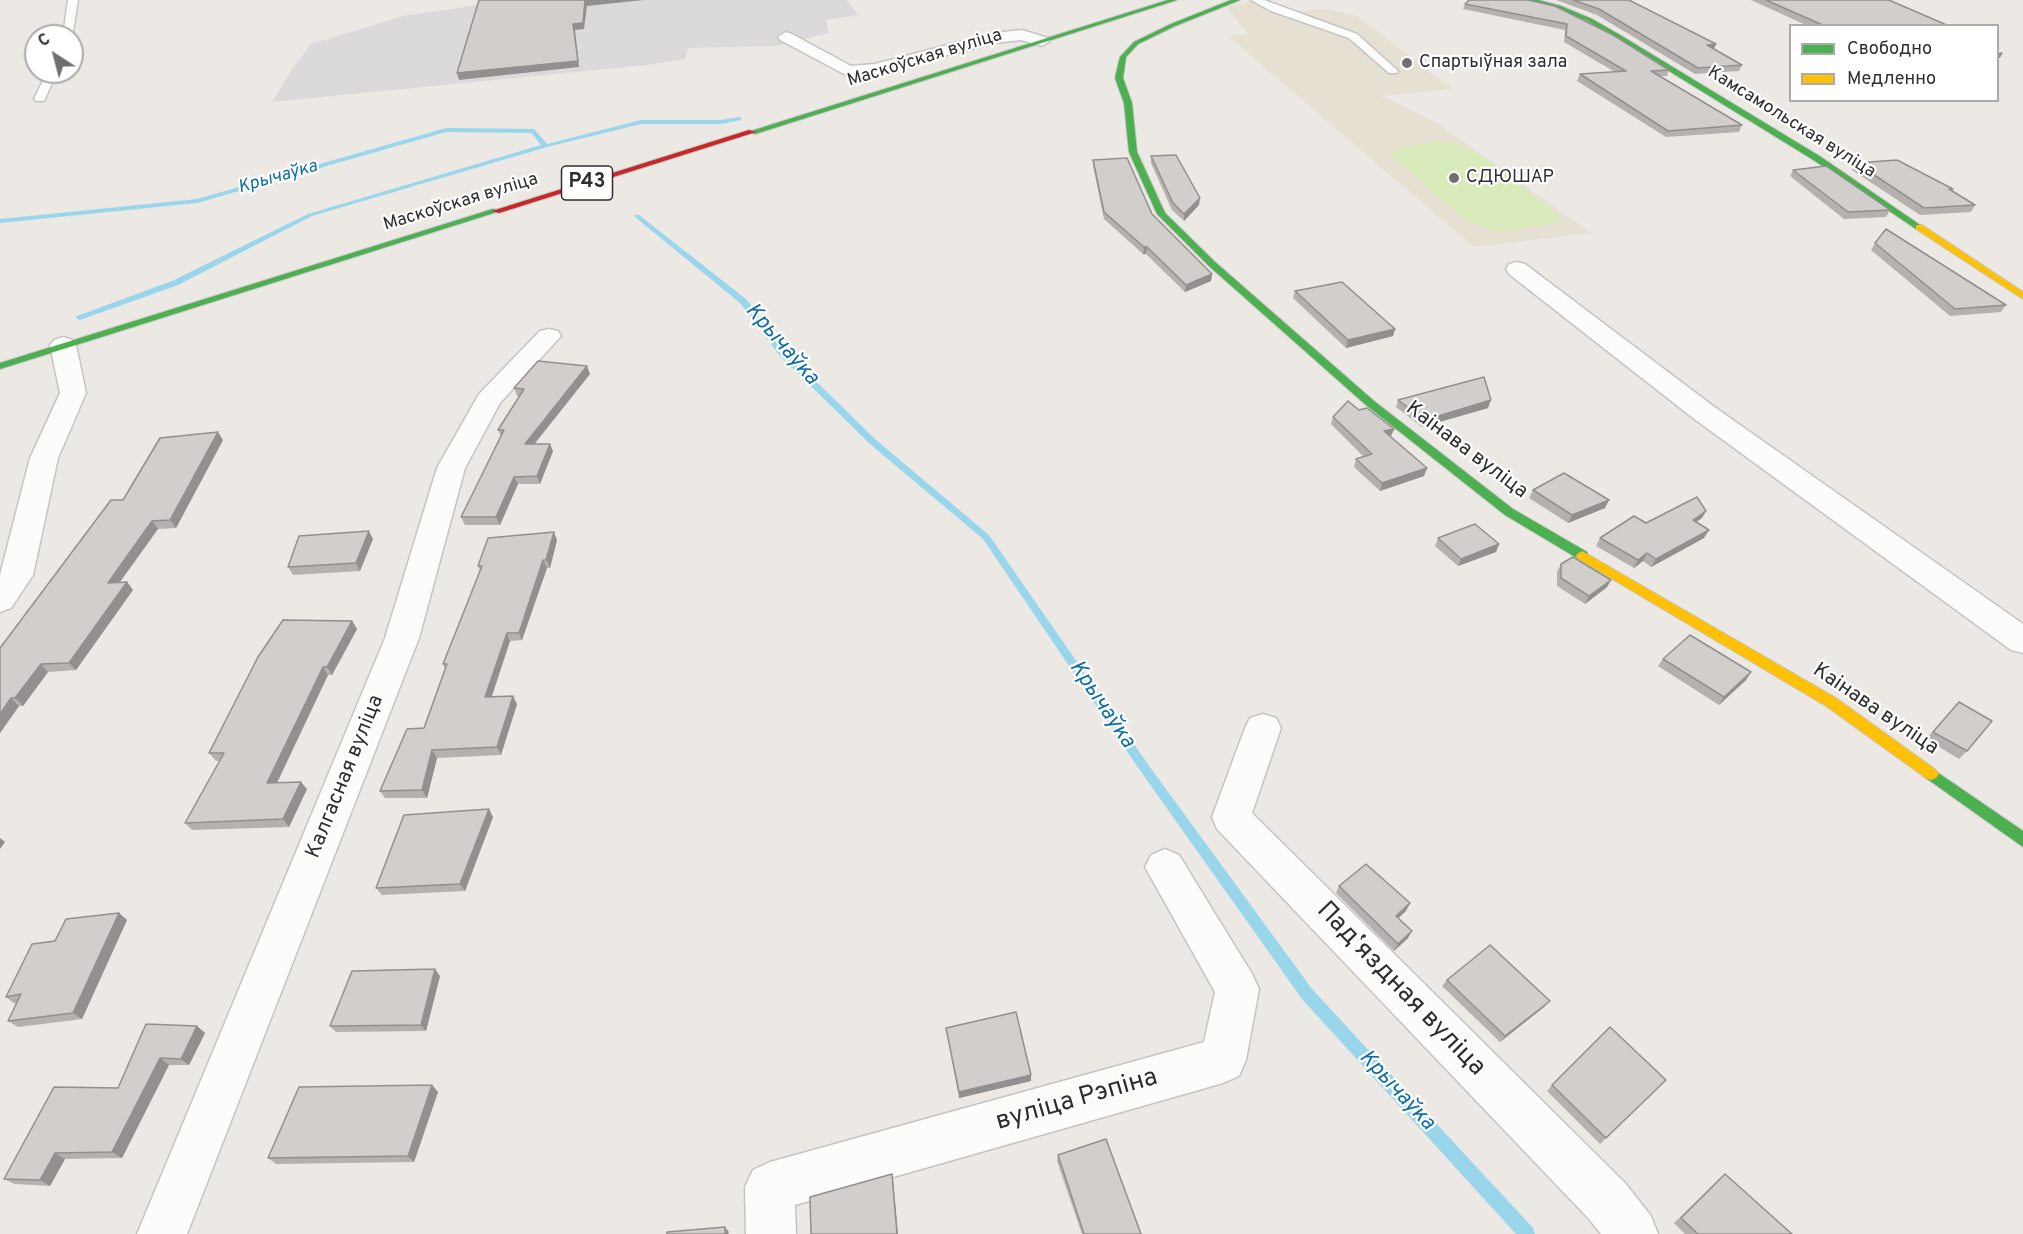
<!DOCTYPE html>
<html>
<head>
<meta charset="utf-8">
<style>
	body { margin:0 }
	#map { position:relative; width:2023px; height:1234px; overflow:hidden; background:#ece8e4; font-family:Overpass,sans-serif }
	canvas { display:block }
	.legend { position:absolute; left:1789px; top:24px; width:210px; height:78px; box-sizing:border-box; background:#fff; border:2px solid #ababab; margin:0; padding:8px 10px; list-style:none; font-size:18px; color:#2e2e2e }
	.legend li { display:flex; align-items:center; gap:12px; height:30px }
	.legend b { width:30px; border:2px solid #ababab }
	.north { position:absolute; left:24px; top:24px; width:60px; height:60px; box-sizing:border-box; background:#fff; border:2px solid #ababab; border-radius:50%; rotate:324deg; font-size:16px; font-weight:700; line-height:24px; text-align:center; color:#2e2e2e }
	.north::after { content:''; display:block; margin:auto; width:21px; height:27px; background:#706f6e; clip-path:polygon(50% 0,100% 100%,50% 72%,0 100%) }
</style>
</head>
<body>
<div id="map">
<canvas width="2023" height="1234"></canvas>
<ul class="legend">
<li><b style="height:8px;background:#4caf50"></b>Свободно</li>
<li><b style="height:8px;background:#ffc107"></b>Медленно</li>
</ul>
<div class="north">С</div>
</div>
<script>
const ctx = document.querySelector('canvas').getContext('2d');
ctx.lineJoin = 'round';
function paint(path, color) { ctx.fillStyle = color; ctx.fill(path, 'evenodd'); }
const shape = rows => new Path2D(rows.map(r => 'M' + r).join(''));
function trace(path, color, width, dash) { ctx.strokeStyle = color; ctx.lineWidth = width; ctx.lineCap = dash ? 'butt' : 'round'; ctx.setLineDash(dash || []); ctx.stroke(path); }
function write(font, color, halo, rows, align = 'center') {
  ctx.font = font + ' Overpass,sans-serif'; ctx.lineWidth = 4.5; ctx.setLineDash([]); ctx.textBaseline = 'middle'; ctx.strokeStyle = halo; ctx.fillStyle = color; for (const [text, x, y, turn = 0] of rows) {
    ctx.save(); ctx.translate(x, y); ctx.rotate((+turn || 0) * Math.PI / 180); ctx.textAlign = isNaN(turn) ? turn : align; if (halo) ctx.strokeText(text, 0, 0); ctx.fillText(text, 0, 0); ctx.restore();
  }
}
paint(shape([
	[513,0,847,0,858,15,826,20,829,33,776,46,688,48,685,59,647,65,272,102,292,69,311,44,403,16]
]), '#dcd9db');
paint(shape([
	[1257,0,1269,0,1289,11,1328,9,1359,17,1452,89,1382,96,1437,123,1591,233,1474,247,1228,36,1248,34,1226,7]
]), '#e6e0d3');
paint(shape([
	[1438,142,1452,142,1478,153,1550,207,1560,217,1557,223,1499,232,1467,221,1393,157,1393,152,1399,147]
]), '#d9eabb');
paint(shape([
	[739,117,741,118,741,120,721,124,641,124,547,147,312,216,178,285,80,320,76,318,77,316,172,281,308,214,541,145,532,133,446,132,197,203,0,223,0,219,197,199,446,128,534,129,547,144,641,120,721,120,739,117],
	[635,215,639,215,746,299,786,352,876,440,989,535,1147,763,1312,989,1533,1228,1535,1234,1516,1234,1302,999,1139,769,983,539,870,444,780,356,740,303,635,217,635,215]
]), '#99d6ec');
const lane = shape([
	[68,0,78,0,72,38,63,36,68,0],
	[1251,0,1264,0,1357,34,1398,71,1397,73,1389,73,1349,38,1271,11,1251,0],
	[47,72,57,72,44,101,36,101,34,99,47,72]
]);
const street = shape([
	[1022,30,1048,38,1050,41,1042,46,1021,40,994,43,875,74,848,76,780,40,778,37,786,32,792,34,851,66,875,64,993,33,1022,30],
	[1517,262,1525,264,1713,406,2023,624,2023,653,2011,650,1693,418,1509,274,1506,269,1509,264,1517,262],
	[549,329,558,331,561,336,500,403,465,468,419,638,187,1234,137,1234,385,638,437,468,479,394,540,331,549,329],
	[63,337,72,340,76,345,86,393,58,458,33,575,11,608,0,612,0,575,30,458,60,393,50,345,54,340,63,337],
	[1263,714,1276,718,1281,728,1252,813,1625,1183,1651,1216,1658,1234,1601,1234,1589,1219,1217,829,1212,817,1245,728,1250,718,1263,714],
	[1165,849,1179,855,1252,974,1259,989,1246,1060,1239,1076,1223,1083,795,1205,796,1234,746,1234,745,1187,753,1170,770,1162,1204,1042,1215,992,1145,867,1151,855,1165,849]
]);
const fast = shape([
	[1168,0,1177,0,755,134,748,132,1168,0],
	[1231,0,1240,0,1175,26,1138,44,1126,57,1123,78,1132,103,1137,152,1165,213,1215,262,1374,401,1513,509,1587,552,1588,555,1587,558,1577,558,1505,515,1366,405,1209,266,1157,214,1129,152,1124,103,1115,78,1120,57,1134,42,1171,24,1231,0],
	[1527,0,1538,0,1561,6,1592,19,1620,35,1821,157,1923,227,1916,229,1815,161,1588,21,1557,8,1527,0],
	[493,209,500,211,0,369,0,363,493,209],
	[1931,768,2023,831,2023,847,1926,778,1923,774,1926,770,1931,768]
]);
const slow = shape([
	[1916,225,1922,225,2023,292,2023,299,1916,229,1916,225],
	[1582,551,1836,698,1936,770,1939,774,1936,778,1931,780,1926,778,1826,706,1577,558,1576,555,1582,551]
]);
const jam = shape([
	[749,130,756,132,499,213,492,211,749,130]
]);
trace(lane, '#c5c4c5', 3);
trace(street, '#c5c4c5', 3);
trace(fast, '#c5c4c5', 2);
trace(slow, '#c5c4c5', 2);
trace(jam, '#c5c4c5', 2);
paint(lane, '#fcfcfb');
paint(street, '#fcfcfb');
paint(fast, '#4caf50');
paint(slow, '#ffc107');
paint(jam, '#c62828');
paint(shape([
	[1528,0,1669,70,1667,76,1660,76,1742,125,1739,132,1666,137,1577,81,1580,74,1615,72,1564,42,1565,30,1463,9,1465,4],
	[1556,0,1629,0,1716,44,1714,49,1742,65,1739,71,1695,74,1597,15],
	[1751,0,1889,0,1949,26,1808,26],
	[1151,156,1199,205,1184,221,1172,210,1151,163],
	[1093,160,1152,214,1212,274,1211,281,1185,292,1146,254,1143,254,1104,219,1093,166],
	[1856,163,1953,189,1952,191,1975,205,1971,212,1920,215,1852,170],
	[1793,170,1890,210,1886,217,1844,219,1790,176],
	[1875,243,2006,305,2001,312,1950,316,1871,250],
	[1295,291,1395,329,1393,336,1346,348,1293,298],
	[590,374,534,444,553,451,540,484,518,484,500,525,465,525,461,517,501,436,498,430,519,396,517,396,514,388],
	[1398,400,1488,408,1422,427,1396,407],
	[1359,410,1394,429,1391,436,1390,437,1424,476,1380,491,1354,467,1356,459,1364,457,1331,424,1333,417],
	[223,440,176,528,158,529,120,582,127,582,133,590,76,670,48,672,23,706,19,706,0,733,0,648],
	[1533,490,1605,508,1568,523,1529,498],
	[1706,511,1702,518,1696,522,1704,538,1651,567,1643,561,1634,568,1596,546,1600,538,1646,523],
	[1438,538,1499,544,1496,552,1458,566,1435,546],
	[373,539,360,571,293,575,288,567],
	[557,540,550,568,547,568,522,640,510,641,491,697,517,704,501,755,437,758,427,798,385,798,380,791,424,728,445,669,443,664,480,570,478,566],
	[1561,564,1611,580,1607,587,1585,604,1557,586,1557,572],
	[352,621,357,629,332,675,328,675,277,783,307,789,289,827,192,830,185,823,220,761,216,761,209,753],
	[1663,659,1751,672,1746,680,1719,705,1658,666],
	[1952,710,1967,751,1959,759,1926,739],
	[493,817,465,891,382,895,376,888],
	[1339,886,1406,911,1398,918,1408,938,1394,951,1336,893],
	[119,913,127,920,82,1019,18,1027,8,1021,17,1003,15,1004,6,997,55,941],
	[440,976,426,1031,336,1032,330,1026],
	[1447,980,1544,1007,1500,1042,1442,986],
	[197,1026,205,1033,189,1065,169,1065,122,1158,65,1159,50,1186,15,1184,4,1179],
	[946,1028,1031,1075,1031,1081,959,1098],
	[1666,1080,1600,1144,1547,1091,1552,1085],
	[432,1085,438,1092,414,1162,276,1164,268,1158],
	[1058,1155,1141,1234,1082,1234,1057,1161],
	[1725,1174,1792,1234,1685,1234,1674,1223,1718,1180]
]), '#b4b1af');
paint(shape([
	[585,0,644,0,587,6,584,29,575,30,579,67,459,80,457,73,573,24],
	[1716,44,1713,50,1707,45],
	[2003,52,2000,58,1998,58,1998,53],
	[1200,198,1199,205,1184,221,1184,214],
	[1144,247,1147,247,1146,254,1143,254],
	[1212,274,1211,281,1185,292,1186,285],
	[1395,329,1393,336,1346,348,1348,340],
	[587,366,590,374,528,452,525,444],
	[1491,400,1488,408,1422,427,1425,420],
	[1394,429,1391,436,1382,439,1384,431],
	[218,432,223,440,176,528,170,520],
	[550,444,553,451,540,484,537,476],
	[1427,468,1424,476,1380,491,1382,483],
	[514,477,518,484,500,525,496,517],
	[1609,500,1605,508,1568,523,1572,515],
	[1706,511,1702,518,1688,528,1693,520],
	[152,521,158,529,114,590,108,583],
	[1709,530,1704,538,1651,567,1656,559],
	[369,531,373,539,360,571,356,563],
	[554,532,557,540,550,568,546,560],
	[1499,544,1496,552,1458,566,1461,559],
	[1647,553,1643,561,1634,568,1638,560],
	[543,560,547,568,522,640,519,633],
	[1611,580,1607,587,1585,604,1589,596],
	[127,582,133,590,76,670,69,663],
	[352,621,357,629,332,675,327,667],
	[507,633,510,641,489,705,485,697],
	[41,664,48,672,23,706,15,698],
	[323,667,328,675,273,791,267,783],
	[1751,672,1746,680,1719,705,1724,697],
	[513,696,517,704,501,755,497,747],
	[11,698,19,706,0,733,0,714],
	[432,750,437,758,427,798,422,790],
	[301,782,307,789,289,827,283,819],
	[489,809,493,817,465,891,460,884],
	[0,838,5,842,0,849],
	[1410,903,1406,911,1393,923,1396,916],
	[119,913,127,920,82,1019,73,1013],
	[1412,931,1408,938,1394,951,1398,944],
	[435,969,440,976,426,1031,421,1025],
	[1550,1001,1544,1007,1500,1042,1505,1036],
	[197,1026,205,1033,189,1065,181,1059],
	[160,1058,169,1065,122,1158,112,1152],
	[1031,1075,1031,1081,959,1098,959,1092],
	[432,1085,438,1092,414,1162,408,1156],
	[55,1153,65,1159,50,1186,40,1180],
	[892,1174,893,1179,898,1234,897,1234],
	[725,1227,729,1232,728,1234,725,1234]
]), '#92908e');
const building = shape([
	[479,0,589,0,585,0,583,23,573,24,578,61,457,73,479,0],
	[1469,0,1528,0,1555,6,1613,35,1669,70,1651,71,1742,125,1668,131,1580,74,1626,71,1566,36,1567,24,1465,4,1469,0],
	[1573,0,1629,0,1716,44,1707,45,1742,65,1698,68,1599,9,1573,0],
	[1766,0,1889,0,1949,26,1825,26,1766,0],
	[1176,155,1200,198,1184,214,1173,203,1151,156,1176,155],
	[1127,158,1152,214,1212,274,1186,285,1147,247,1144,247,1104,212,1093,160,1127,158],
	[1897,160,1953,189,1949,189,1975,205,1924,208,1856,163,1897,160],
	[1826,166,1890,210,1848,212,1793,170,1826,166],
	[1886,229,2006,305,1955,309,1875,243,1886,229],
	[1342,282,1395,329,1348,340,1295,291,1342,282],
	[538,361,587,366,525,444,550,444,537,476,514,477,496,517,461,517,504,430,498,430,524,389,514,388,538,361],
	[1484,377,1491,400,1425,420,1398,400,1484,377],
	[1348,401,1359,410,1367,408,1394,429,1384,431,1427,468,1382,483,1356,459,1372,454,1333,417,1348,401],
	[218,432,170,520,152,521,108,583,127,582,69,663,41,664,15,698,11,698,0,714,0,648,111,500,123,500,160,438,218,432],
	[1564,473,1609,500,1572,515,1533,490,1564,473],
	[1697,497,1706,511,1693,520,1709,530,1656,559,1647,553,1638,560,1600,538,1634,516,1646,523,1697,497],
	[1475,524,1499,544,1461,559,1438,538,1475,524],
	[369,531,356,563,288,567,299,536,369,531],
	[554,532,546,560,543,560,519,633,507,633,485,697,513,696,497,747,432,750,422,790,380,791,407,729,424,728,447,664,443,664,482,566,478,566,488,538,554,532],
	[1573,557,1611,580,1589,596,1561,578,1561,564,1573,557],
	[283,620,352,621,327,667,323,667,267,783,301,782,283,819,185,823,224,753,209,753,258,657,283,620],
	[1690,635,1751,672,1724,697,1663,659,1690,635],
	[1959,702,1992,721,1967,751,1933,732,1959,702],
	[489,809,460,884,376,888,404,815,489,809],
	[1366,864,1410,903,1396,916,1412,931,1398,944,1339,886,1366,864],
	[119,913,73,1013,8,1021,21,994,6,997,32,944,55,941,66,919,119,913],
	[1490,945,1550,1001,1505,1036,1447,980,1490,945],
	[435,969,421,1025,330,1026,352,971,435,969],
	[1016,1012,1031,1075,959,1092,946,1028,1016,1012],
	[146,1024,197,1026,181,1059,160,1058,112,1152,55,1153,40,1180,4,1179,54,1087,118,1088,146,1024],
	[1610,1027,1666,1080,1606,1138,1552,1085,1610,1027],
	[432,1085,408,1156,268,1158,299,1087,432,1085],
	[1106,1139,1141,1234,1084,1234,1058,1155,1106,1139],
	[892,1174,897,1234,811,1234,810,1197,892,1174],
	[1725,1174,1792,1234,1698,1234,1681,1218,1725,1174],
	[725,1227,725,1234,667,1234,667,1232,725,1227]
]);
paint(building, '#d1cecb');
trace(building, '#92908e', 1.5);
for (const [x, y, r, color] of [
	[1407,63,6,"#706f6e"],
	[1454,178,6,"#706f6e"]
]) { const dot = new Path2D(); dot.arc(x, y, r, 0, 2 * Math.PI); ctx.fillStyle = color; ctx.fill(dot); trace(dot, '#fff', 2); }
write('18px', '#2e2e2e', '#fff', [
	["Маскоўская вуліца",925,59,-17],
	["Камсамольская вуліца",1791,123,32],
	["Маскоўская вуліца",461,203,-17]
]);
write('18px', '#2e2e2e', '#fff', [
	["Спартыўная зала",1419,63],
	["СДЮШАР",1466,178]
], 'left');
write('italic 18px', '#0d6fa3', '#fff', [
	["Крычаўка",278,178,-16]
]);
for (const [x, y, w] of [
	[587,183,51]
]) { const box = new Path2D(); box.roundRect(x - w / 2, y - 17, w, 34, 4.5); ctx.fillStyle = '#fff'; ctx.fill(box); trace(box, '#2e2e2e', 1.5); }
write('bold 20px', '#2e2e2e', null, [
	["Р43",587,183]
]);
write('21px', '#2e2e2e', '#fff', [
	["Каінава вуліца",1466,451,37],
	["Каінава вуліца",1875,710,34],
	["Калгасная вуліца",346,777,-68]
]);
write('italic 22px', '#0d6fa3', '#fff', [
	["Крычаўка",781,345,49],
	["Крычаўка",1101,705,56],
	["Крычаўка",1396,1091,47]
]);
write('26px', '#2e2e2e', '#fff', [
	["Падʼяздная вуліца",1400,990,46],
	["вуліца Рэпіна",1077,1101,-16]
]);
</script>
</body>
</html>
